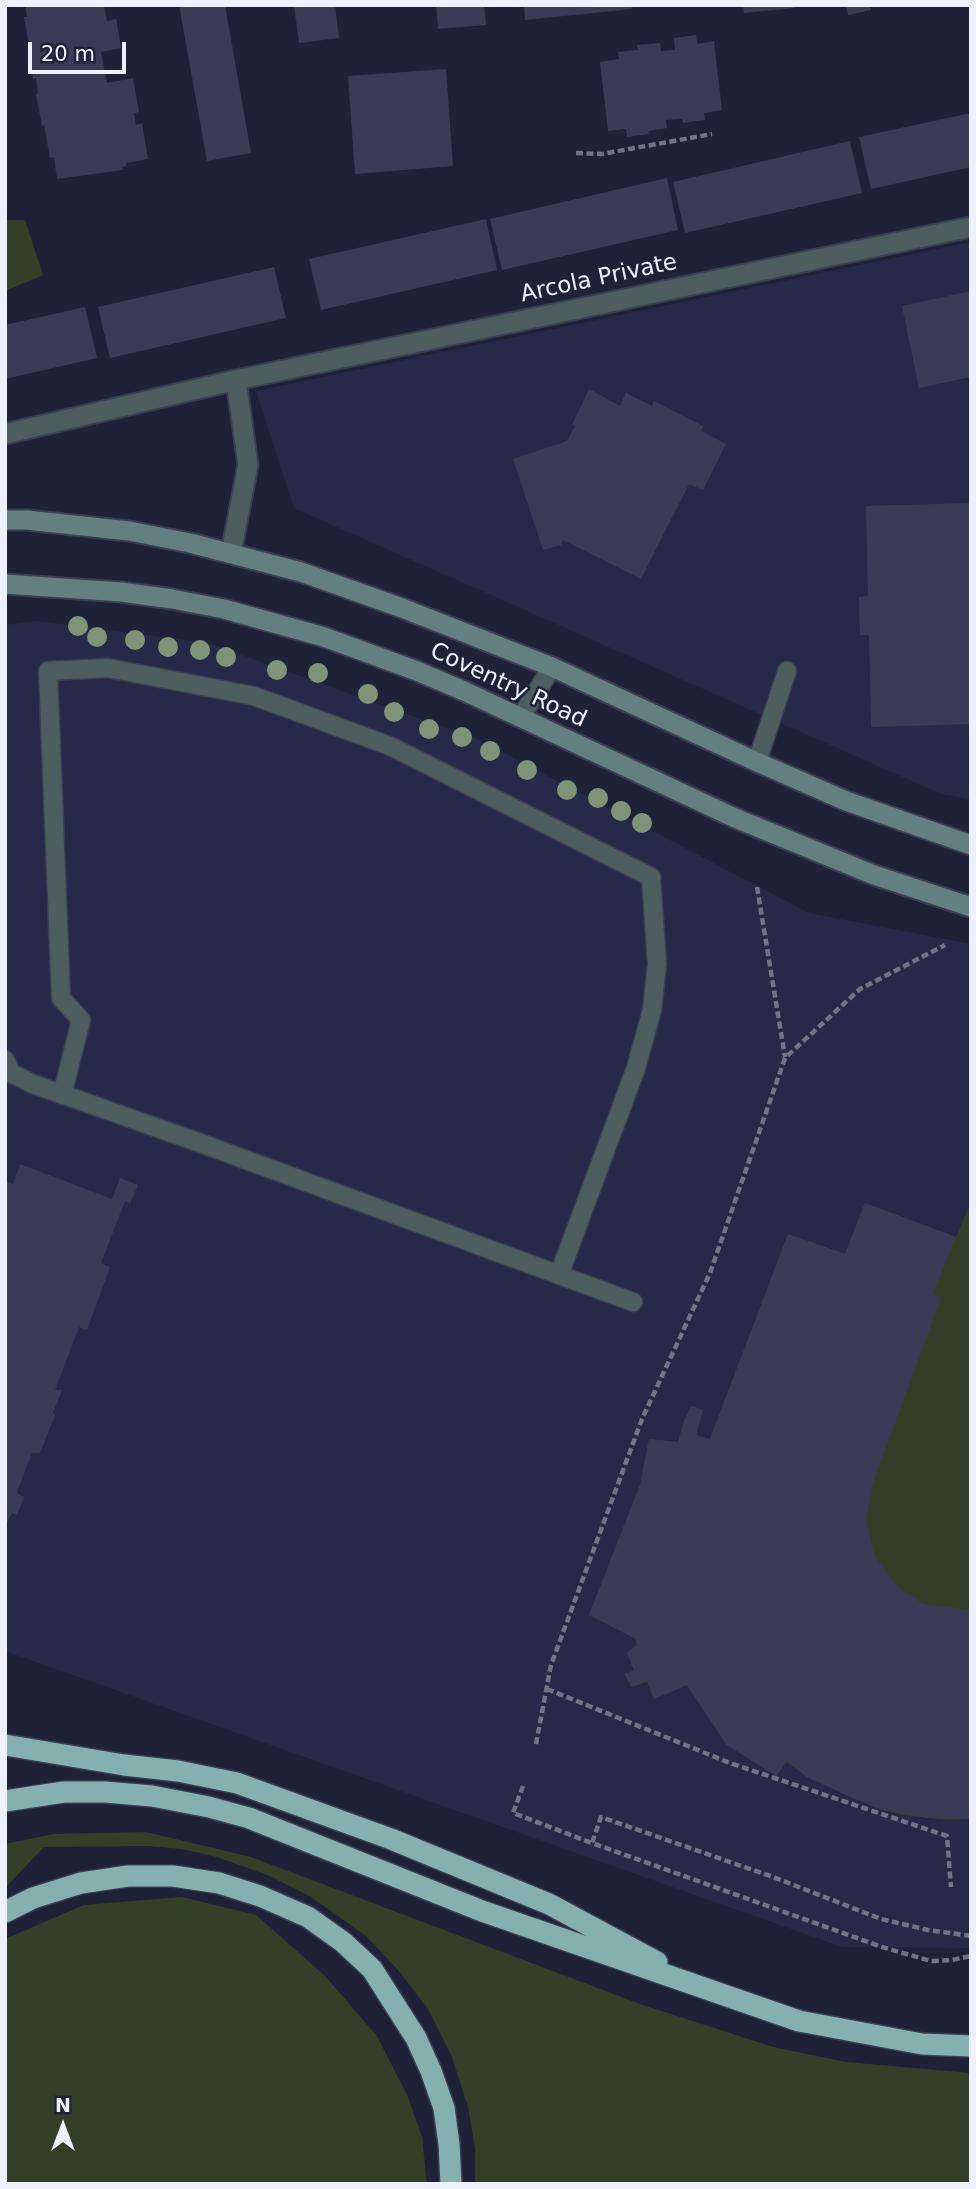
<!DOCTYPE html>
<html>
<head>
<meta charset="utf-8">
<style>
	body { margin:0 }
	#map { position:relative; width:976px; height:2189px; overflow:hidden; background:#1f2139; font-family:"DejaVu Sans",sans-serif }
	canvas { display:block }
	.frame { position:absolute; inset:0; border:7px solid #eef0fd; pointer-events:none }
	.north { position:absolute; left:28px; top:2091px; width:70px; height:70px; -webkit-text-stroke:5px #1f2139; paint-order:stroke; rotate:0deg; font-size:19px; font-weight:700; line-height:28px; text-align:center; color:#eef0fd }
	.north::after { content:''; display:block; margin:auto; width:24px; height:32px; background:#eef0fd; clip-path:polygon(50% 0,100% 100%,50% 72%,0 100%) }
	.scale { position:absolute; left:28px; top:42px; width:98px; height:32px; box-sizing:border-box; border:4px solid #eef0fd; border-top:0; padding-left:9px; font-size:21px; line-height:24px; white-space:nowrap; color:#eef0fd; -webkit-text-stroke:5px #1f2139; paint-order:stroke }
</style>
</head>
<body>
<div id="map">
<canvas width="976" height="2189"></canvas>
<div class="frame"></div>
<div class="north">N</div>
<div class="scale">20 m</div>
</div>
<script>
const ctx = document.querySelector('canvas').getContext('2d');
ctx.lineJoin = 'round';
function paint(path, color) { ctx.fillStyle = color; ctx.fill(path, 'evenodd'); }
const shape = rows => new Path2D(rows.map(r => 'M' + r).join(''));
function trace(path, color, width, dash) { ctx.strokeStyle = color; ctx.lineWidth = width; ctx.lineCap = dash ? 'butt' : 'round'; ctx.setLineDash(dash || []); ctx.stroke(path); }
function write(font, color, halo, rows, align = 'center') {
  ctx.font = font + ' "DejaVu Sans",sans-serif'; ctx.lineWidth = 5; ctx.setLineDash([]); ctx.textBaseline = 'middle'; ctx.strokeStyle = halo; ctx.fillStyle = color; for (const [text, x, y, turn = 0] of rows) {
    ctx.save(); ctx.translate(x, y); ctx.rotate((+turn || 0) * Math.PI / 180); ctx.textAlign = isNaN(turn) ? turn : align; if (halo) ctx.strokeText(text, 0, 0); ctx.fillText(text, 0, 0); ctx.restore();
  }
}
paint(shape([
	[971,242,971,799,941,794,294,508,256,391],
	[39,621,208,643,479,740,809,913,971,944,971,1948,842,1947,5,1651,5,625]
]), '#272948');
paint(shape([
	[5,220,25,220,43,275,5,291],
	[971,1202,971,1809,969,1819,948,1820,902,1815,880,1809,853,1798,807,1777,787,1762,776,1776,727,1745,687,1685,654,1699,647,1682,631,1687,625,1674,634,1670,627,1653,637,1645,636,1639,589,1615,640,1485,649,1439,678,1442,691,1406,703,1410,696,1435,710,1439,788,1234,845,1254,865,1203,956,1237],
	[146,1832,251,1857,640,2004,773,2047,846,2062,971,2073,971,2184,475,2184,475,2148,468,2107,452,2057,428,2009,398,1970,366,1936,311,1897,270,1876,217,1857,182,1849,148,1846,44,1847,5,1888,5,1844,54,1834],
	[182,1897,256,1915,325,1976,377,2036,408,2097,422,2137,427,2184,5,2184,5,1939,84,1905]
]), '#334027');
paint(shape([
	[25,5,104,5,107,21,116,19,121,48,101,52,107,83,133,78,139,112,134,113,136,125,142,123,148,159,126,163,126,166,122,167,123,170,57,179,54,157,50,158,44,125,42,126,36,94,38,94,36,78,33,79,30,62,32,61,24,17,27,17],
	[179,5,225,5,251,153,207,161],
	[294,5,335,5,339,38,299,43],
	[436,5,484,5,486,25,438,29],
	[524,5,631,5,632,9,525,20],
	[743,5,795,5,795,8,744,13],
	[846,5,870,5,871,10,848,15],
	[696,35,697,44,714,41,722,110,704,113,705,120,683,123,682,119,666,120,667,128,648,131,649,134,627,137,626,129,608,131,600,62,619,59,618,52,638,50,637,45,660,43,661,51,675,50,674,38],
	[446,69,453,166,355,174,348,76],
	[971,113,971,167,871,189,859,137],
	[850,141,862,193,685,233,673,182],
	[667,178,678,230,502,270,490,219],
	[486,219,497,270,321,310,309,259],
	[274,267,286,318,110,358,98,307],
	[971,291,971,377,919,388,902,306],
	[85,307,97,358,5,379,5,325],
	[589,389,620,406,626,393,652,406,654,401,703,426,701,431,726,444,703,490,689,484,641,579,563,540,561,545,543,550,513,459,567,441,575,426,572,425],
	[971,503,971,724,871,727,869,635,860,635,859,597,868,596,866,506],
	[20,1164,112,1199,120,1178,138,1185,130,1204,125,1201,101,1263,110,1267,87,1330,79,1327,55,1390,62,1390,53,1413,55,1415,40,1453,32,1453,17,1492,18,1494,24,1497,17,1515,12,1513,5,1526,5,1181,13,1184],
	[865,1203,956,1237,933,1294,941,1298,873,1483,866,1520,875,1557,898,1587,923,1604,971,1610,969,1819,927,1818,880,1809,853,1798,807,1777,787,1761,776,1776,727,1745,687,1685,654,1699,647,1681,631,1687,625,1674,634,1671,627,1653,637,1645,636,1639,589,1615,640,1485,649,1439,678,1442,684,1421,691,1406,703,1410,696,1435,710,1439,788,1234,845,1254]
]), '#3a3c57');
const service = shape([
	[521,717,552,667],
	[757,762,787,671],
	[5,1060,11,1073,33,1084,192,1140,633,1302],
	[62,1095,81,1020,61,998,48,671,108,668,254,696,390,746,651,877,657,964,652,1010,636,1068,559,1275]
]);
const minor = shape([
	[5,434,236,380,971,227],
	[231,553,248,465,236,380]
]);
const secondary = shape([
	[5,520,27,520,129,531,190,543,301,572,402,608,552,667,757,762,846,801,971,845],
	[5,584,121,592,172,599,224,609,324,637,417,671,464,691,735,818,874,875,971,907]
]);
const motorway = shape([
	[5,1745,124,1765,178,1771,237,1783,391,1839,549,1904,657,1962],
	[5,1801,64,1792,105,1792,152,1796,209,1807,249,1818,482,1911,799,2021,922,2044,971,2046],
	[5,1912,33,1898,81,1883,128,1876,173,1876,219,1883,260,1896,308,1917,343,1942,372,1969,416,2038,431,2071,444,2108,449,2144,451,2184]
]);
trace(service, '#3c3e54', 21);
trace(minor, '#3c3e54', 23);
trace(secondary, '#3c3e54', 23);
trace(motorway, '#3c3e54', 24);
trace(shape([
	[576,153,602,154,712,134],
	[757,887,785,1057],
	[547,1689,730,1763,947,1836,951,1887],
	[536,1744,551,1665,642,1419,710,1273,785,1058,860,989,945,945],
	[523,1786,513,1813,592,1843],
	[971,1936,928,1930,881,1919,773,1877,601,1817,592,1843,882,1947,931,1961,952,1960,971,1956]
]), '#717387', 4.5, [7, 3.5]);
trace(service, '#4d5e5e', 18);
trace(minor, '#4d5e5e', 19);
trace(secondary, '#647f7f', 19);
trace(motorway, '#85b0af', 21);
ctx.fillStyle = '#7e9478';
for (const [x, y] of [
	[78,626],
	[97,637],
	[135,640],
	[168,647],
	[200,650],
	[226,657],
	[277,670],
	[318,673],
	[368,694],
	[394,712],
	[429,729],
	[462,737],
	[490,751],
	[527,770],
	[567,790],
	[598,798],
	[621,811],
	[642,823]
]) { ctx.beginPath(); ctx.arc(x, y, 10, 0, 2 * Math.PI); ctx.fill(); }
write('23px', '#eef0fd', '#1f2139', [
	["Arcola Private",599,279,-12],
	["Coventry Road",508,686,25]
]);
</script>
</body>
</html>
